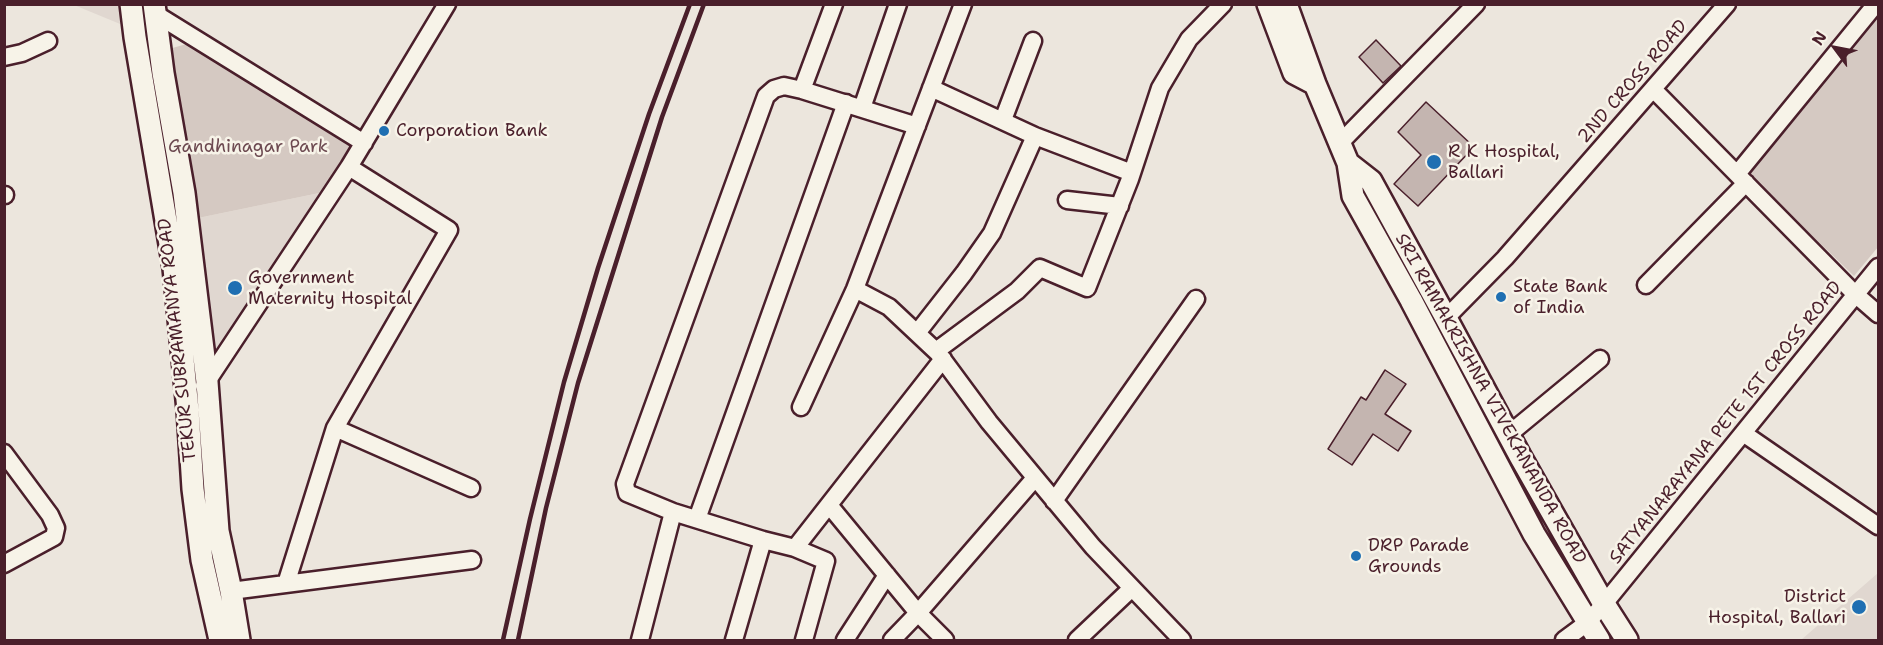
<!DOCTYPE html>
<html>
<head>
<meta charset="utf-8">
<style>
	body { margin:0 }
	#map { position:relative; width:1883px; height:645px; overflow:hidden; background:#ece6dd; font-family:"Shantell Sans",sans-serif }
	canvas { display:block }
	.frame { position:absolute; inset:0; border:6px solid #4a1f2b; pointer-events:none }
	.north { position:absolute; left:1805px; top:18px; width:60px; height:60px; -webkit-text-stroke:4px #f7f3e8; paint-order:stroke; rotate:302deg; font-size:16px; font-weight:700; line-height:24px; text-align:center; color:#4a1f2b }
	.north::after { content:''; display:block; margin:auto; width:21px; height:27px; background:#4a1f2b; clip-path:polygon(50% 0,100% 100%,50% 72%,0 100%) }
</style>
</head>
<body>
<div id="map">
<canvas width="1883" height="645"></canvas>
<div class="frame"></div>
<div class="north">N</div>
</div>
<script>
const ctx = document.querySelector('canvas').getContext('2d');
ctx.lineJoin = 'round';
function paint(path, color) { ctx.fillStyle = color; ctx.fill(path, 'evenodd'); }
const shape = rows => new Path2D(rows.map(r => 'M' + r).join(''));
function trace(path, color, width, dash) { ctx.strokeStyle = color; ctx.lineWidth = width; ctx.lineCap = dash ? 'butt' : 'round'; ctx.setLineDash(dash || []); ctx.stroke(path); }
function write(font, color, halo, rows, align = 'center') {
  ctx.font = font + ' "Shantell Sans",sans-serif'; ctx.lineWidth = 5; ctx.setLineDash([]); ctx.textBaseline = 'middle'; ctx.strokeStyle = halo; ctx.fillStyle = color; for (const [text, x, y, turn = 0] of rows) {
    ctx.save(); ctx.translate(x, y); ctx.rotate((+turn || 0) * Math.PI / 180); ctx.textAlign = isNaN(turn) ? turn : align; if (halo) ctx.strokeText(text, 0, 0); ctx.fillText(text, 0, 0); ctx.restore();
  }
}
paint(shape([
	[74,5,124,5,125,26],
	[329,191,215,357,198,218],
	[1878,573,1878,640,1801,640]
]), '#e0d7d0');
paint(shape([
	[1878,16,1878,247,1854,276,1749,175],
	[190,43,359,145,329,191,198,218,169,49]
]), '#d5c9c2');
const building = shape([
	[1376,40,1401,66,1383,83,1359,57,1376,40],
	[1426,102,1474,147,1418,206,1394,184,1421,155,1398,132,1426,102],
	[1385,370,1406,384,1385,414,1411,431,1398,451,1373,434,1352,465,1328,449,1361,397,1366,400,1385,370]
]);
paint(building, '#c4b5b0');
trace(building, '#4a1f2b', 1.5);
const minor = shape([
	[154,13,364,143],
	[4,57,22,53,48,41],
	[931,88,1035,136,1132,173],
	[1653,89,1855,294,1878,314],
	[802,90,834,4],
	[862,108,898,4],
	[1003,120,1033,41],
	[917,126,802,90,784,86,774,89,766,96,625,484,627,493,673,512,763,540,795,548,943,359],
	[1339,144,1476,4],
	[1737,174,1876,4],
	[4,195,5,195],
	[1067,200,1120,206],
	[1646,285,1746,183],
	[855,289,889,307,938,353,989,422,1093,547,1182,640],
	[1446,318,1505,258,1727,4],
	[917,333,964,273,992,233,1035,136],
	[936,351,1017,291,1040,268,1087,288,1130,179,1160,88,1189,39,1223,4],
	[204,386,349,167,447,4],
	[801,407,855,289,963,4],
	[335,428,471,488],
	[1743,433,1878,526],
	[1508,435,1600,359],
	[4,453,50,515,56,528,54,537,4,564],
	[1054,501,1196,299],
	[829,505,918,613,945,640],
	[697,519,846,103],
	[795,548,826,561,804,640],
	[286,584,335,428,449,230,349,167],
	[231,591,472,560],
	[640,640,673,512],
	[734,640,763,540],
	[845,640,887,575],
	[892,640,918,613,1035,478],
	[1077,640,1132,588],
	[1564,640,1587,623,1604,604,1878,267]
]);
const major = shape([
	[131,4,135,37,174,268,188,410,193,489,202,560,220,640],
	[154,4,163,73,184,193,207,382,218,531,231,591,239,640],
	[1268,4,1294,73,1315,84],
	[1286,4,1315,84,1348,163,1353,196,1411,300,1534,534,1599,640],
	[1348,163,1371,181,1446,318,1520,456,1604,604,1627,640]
]);
trace(minor, '#4a1f2b', 21);
trace(major, '#4a1f2b', 26);
trace(minor, '#f7f3e8', 16);
trace(major, '#f7f3e8', 21);
trace(shape([
	[503,640,530,519,564,382,598,268,649,114,690,4],
	[518,640,546,508,578,383,662,117,704,4]
]), '#4a1f2b', 4.5);
for (const [x, y, r, color] of [
	[384,131,6,"#1f6fb2"],
	[1434,162,8,"#1f6fb2"],
	[235,288,8,"#1f6fb2"],
	[1501,297,6,"#1f6fb2"],
	[1356,556,6,"#1f6fb2"],
	[1859,607,8,"#1f6fb2"]
]) { const dot = new Path2D(); dot.arc(x, y, r, 0, 2 * Math.PI); ctx.fillStyle = color; ctx.fill(dot); trace(dot, '#f7f3e8', 2); }
write('18px', '#4a1f2b', '#f7f3e8', [
	["2ND CROSS ROAD",1633,82,-49],
	["TEKUR SUBRAMANYA ROAD",178,340,-96],
	["SRI RAMAKRISHNA VIVEKANANDA ROAD",1490,399,61],
	["SATYANARAYANA PETE 1ST CROSS ROAD",1726,423,-51]
]);
write('18px', '#4a1f2b', '#f7f3e8', [
	["Corporation Bank",396,131],
	["R K Hospital,",1448,152],
	["Ballari",1448,173],
	["Government",248,278],
	["Maternity Hospital",248,299],
	["State Bank",1513,287],
	["of India",1513,308],
	["DRP Parade",1368,546],
	["Grounds",1368,567],
	["District",1846,597,"right"],
	["Hospital, Ballari",1846,618,"right"]
], 'left');
write('18px', '#6d4a51', '#f7f3e8', [
	["Gandhinagar Park",248,147]
]);
</script>
</body>
</html>
